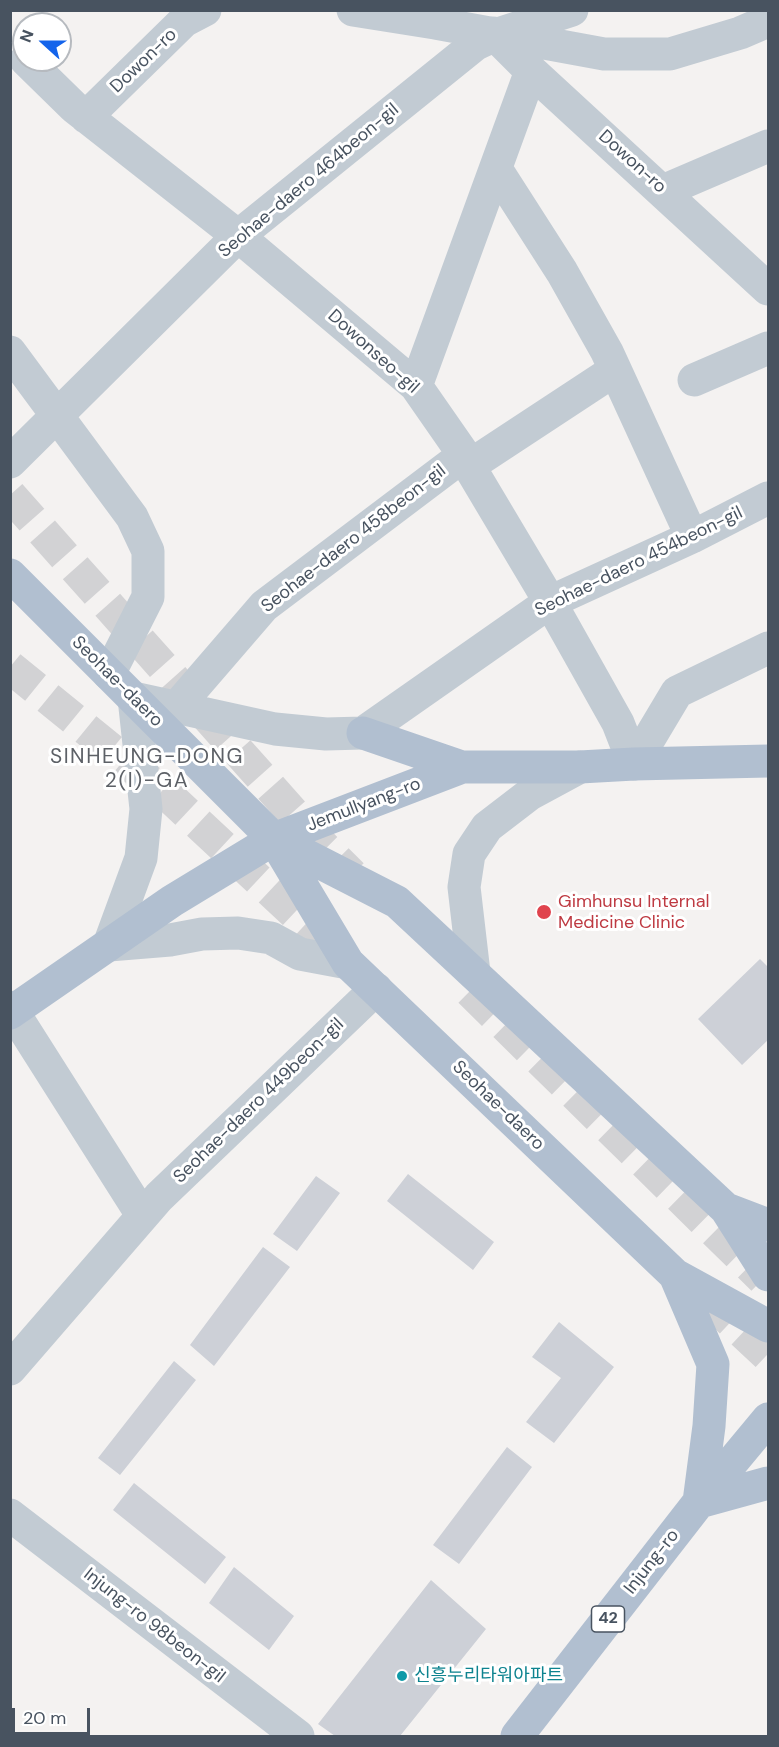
<!DOCTYPE html>
<html>
<head>
<meta charset="utf-8">
<style>
	body { margin:0 }
	#map { position:relative; width:779px; height:1747px; overflow:hidden; background:#f4f2f1; font-family:"DM Sans",sans-serif }
	canvas { display:block }
	.frame { position:absolute; inset:0; border:12px solid #485360; pointer-events:none }
	.north { position:absolute; left:12px; top:12px; width:60px; height:60px; box-sizing:border-box; background:#fff; border:2px solid #b6babf; border-radius:50%; rotate:291deg; font-size:16px; font-weight:700; line-height:24px; text-align:center; color:#485360 }
	.north::after { content:''; display:block; margin:auto; width:21px; height:27px; background:#1464eb; clip-path:polygon(50% 0,100% 100%,50% 72%,0 100%) }
	.scale { position:absolute; left:12px; top:1708px; width:78px; height:27px; box-sizing:border-box; border:3px solid #485360; border-top:0; padding-left:8px; font-size:18px; line-height:21px; white-space:nowrap; color:#485360; -webkit-text-stroke:4px #fff; paint-order:stroke }
</style>
</head>
<body>
<div id="map">
<canvas width="779" height="1747"></canvas>
<div class="frame"></div>
<div class="north">N</div>
<div class="scale">20 m</div>
</div>
<script>
const ctx = document.querySelector('canvas').getContext('2d');
ctx.lineJoin = 'round';
function paint(path, color) { ctx.fillStyle = color; ctx.fill(path, 'evenodd'); }
const shape = rows => new Path2D(rows.map(r => 'M' + r).join(''));
function trace(path, color, width, dash) { ctx.strokeStyle = color; ctx.lineWidth = width; ctx.lineCap = dash ? 'butt' : 'round'; ctx.setLineDash(dash || []); ctx.stroke(path); }
function write(font, color, halo, rows, align = 'center') {
  ctx.font = font + ' "DM Sans","Noto Sans KR",sans-serif'; ctx.lineWidth = 6; ctx.setLineDash([]); ctx.textBaseline = 'middle'; ctx.strokeStyle = halo; ctx.fillStyle = color; for (const [text, x, y, turn = 0] of rows) {
    ctx.save(); ctx.translate(x, y); ctx.rotate((+turn || 0) * Math.PI / 180); ctx.textAlign = isNaN(turn) ? turn : align; if (halo) ctx.strokeText(text, 0, 0); ctx.fillText(text, 0, 0); ctx.restore();
  }
}
paint(shape([
	[760,959,768,967,768,1040,742,1065,698,1019],
	[408,1174,494,1242,473,1270,387,1201],
	[316,1176,340,1193,297,1251,273,1234],
	[263,1247,290,1267,214,1366,190,1345],
	[559,1322,614,1367,554,1443,526,1422,561,1378,532,1357],
	[174,1361,196,1380,120,1475,98,1458],
	[507,1447,532,1467,459,1564,433,1545],
	[134,1483,226,1557,205,1584,113,1510],
	[234,1567,294,1616,269,1650,209,1603],
	[431,1580,486,1629,400,1736,335,1736,318,1724]
]), '#cdd0d7');
trace(shape([
	[10,495,319,842,352,875],
	[10,667,173,800,336,952],
	[470,991,763,1279],
	[707,1299,768,1356]
]), '#d2d2d4', 33, [33, 16]);
trace(shape([
	[353,10,435,23,604,54,670,54,740,33,768,21],
	[493,33,531,71,768,289],
	[26,60,74,107,238,236,416,386,464,455,469,466,550,602,618,723,634,764],
	[86,117,184,21,205,10],
	[496,169,562,272,607,352,692,537],
	[663,191,768,146],
	[10,352,132,517,148,551,148,597,109,674],
	[694,380,768,348],
	[416,386,531,71],
	[10,462,238,236,476,44,495,35,572,10],
	[469,466,615,370],
	[176,708,264,606,464,455],
	[634,764,677,692,768,648],
	[348,963,300,954,271,938,238,933,202,934,170,940,109,945,141,858,146,809,134,698,275,729,326,734,363,733,550,602,692,537,768,498],
	[474,973,464,887,469,854,487,827,530,794,580,767],
	[10,1007,142,1215],
	[10,1369,159,1197,376,989],
	[10,1515,298,1736]
]), '#c2cbd3', 33);
trace(shape([
	[10,575,274,839,348,963,675,1275,768,1326],
	[363,733,462,767],
	[274,839,397,902,726,1209,768,1275],
	[10,1013,172,901,274,839,462,767,580,767,634,764,768,761],
	[726,1209,768,1225],
	[675,1275,713,1364,709,1426,699,1502],
	[699,1502,768,1483],
	[517,1736,699,1502,768,1419]
]), '#b1bfd0', 33);
for (const [x, y, r, color] of [
	[544,912,8,"#e0444e"],
	[402,1676,6,"#0f9aa8"]
]) { const dot = new Path2D(); dot.arc(x, y, r, 0, 2 * Math.PI); ctx.fillStyle = color; ctx.fill(dot); trace(dot, '#fff', 2); }
for (const [x, y, w] of [
	[608,1619,33]
]) { const box = new Path2D(); box.roundRect(x - w / 2, y - 13, w, 26, 4.5); ctx.fillStyle = '#fff'; ctx.fill(box); trace(box, '#485360', 1.5); }
write('bold 16px', '#485360', null, [
	["42",608,1619]
]);
write('18px', '#485360', '#fff', [
	["Dowon-ro",144,61,-44],
	["Dowon-ro",632,162,42],
	["Seohae-daero 464beon-gil",309,181,-40],
	["Dowonseo-gil",373,352,42],
	["Seohae-daero 458beon-gil",354,539,-38],
	["Seohae-daero 454beon-gil",639,562,-26],
	["Seohae-daero",117,682,45],
	["Jemullyang-ro",364,805,-21],
	["Seohae-daero 449beon-gil",259,1101,-44],
	["Seohae-daero",498,1106,44],
	["Injung-ro",652,1562,-52],
	["Injung-ro 98beon-gil",154,1626,38]
]);
write('18px', '#be3a42', '#fff', [
	["Gimhunsu Internal",558,902],
	["Medicine Clinic",558,923]
], 'left');
write('18px', '#0d838f', '#fff', [
	["신흥누리타워아파트",414,1676]
], 'left');
ctx.letterSpacing = '1.5px';
write('21px', '#5d6167', '#fff', [
	["SINHEUNG-DONG",147,757],
	["2(I)-GA",147,781]
]);
ctx.letterSpacing = '0px';
</script>
</body>
</html>
